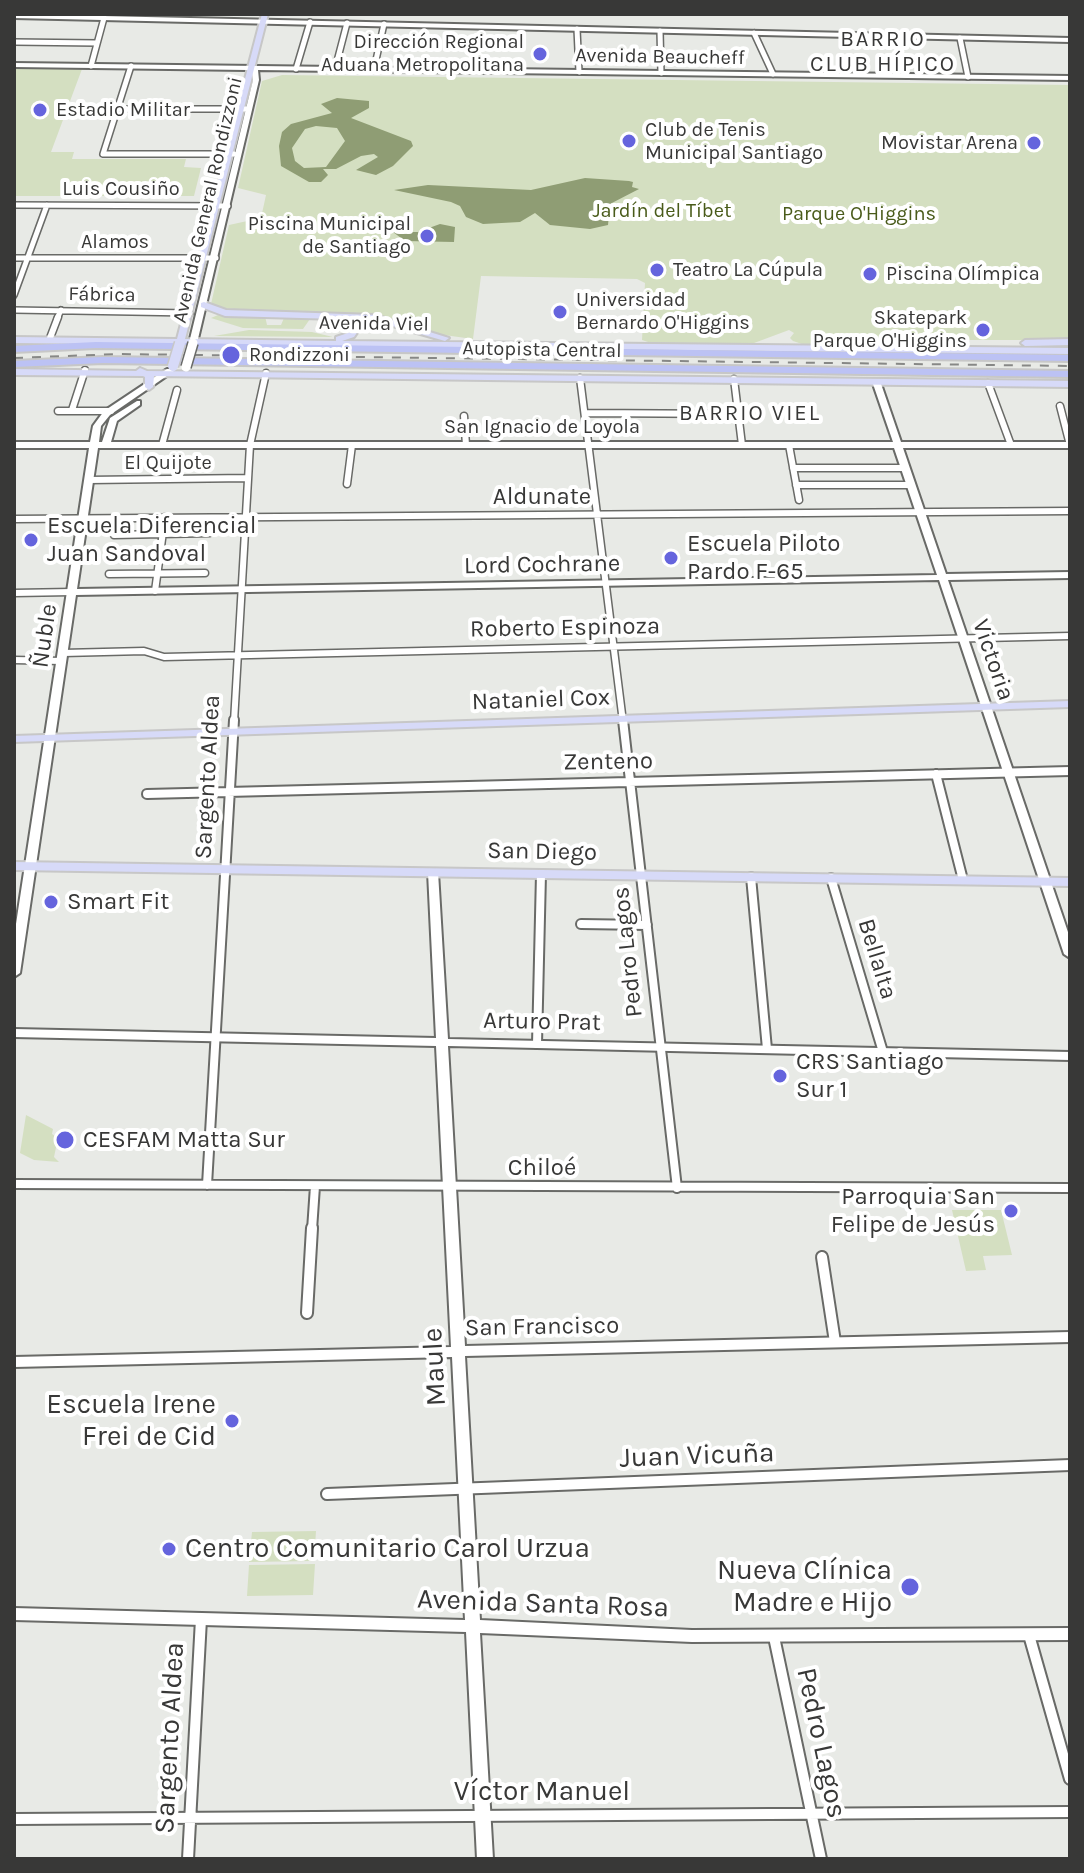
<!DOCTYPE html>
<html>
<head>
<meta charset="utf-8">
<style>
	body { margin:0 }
	#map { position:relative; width:1084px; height:1873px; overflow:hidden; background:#e8eae6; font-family:Karla,sans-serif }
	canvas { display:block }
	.frame { position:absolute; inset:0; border:16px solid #383837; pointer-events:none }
</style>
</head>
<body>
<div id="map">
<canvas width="1084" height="1873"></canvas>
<div class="frame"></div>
</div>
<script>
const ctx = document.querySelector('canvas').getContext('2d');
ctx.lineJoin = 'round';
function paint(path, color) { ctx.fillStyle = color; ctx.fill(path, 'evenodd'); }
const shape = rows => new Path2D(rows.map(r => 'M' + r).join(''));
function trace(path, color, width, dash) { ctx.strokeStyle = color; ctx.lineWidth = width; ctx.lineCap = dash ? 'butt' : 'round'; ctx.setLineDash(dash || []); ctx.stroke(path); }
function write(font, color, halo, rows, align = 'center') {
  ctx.font = font + ' Karla,sans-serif'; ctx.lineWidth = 8; ctx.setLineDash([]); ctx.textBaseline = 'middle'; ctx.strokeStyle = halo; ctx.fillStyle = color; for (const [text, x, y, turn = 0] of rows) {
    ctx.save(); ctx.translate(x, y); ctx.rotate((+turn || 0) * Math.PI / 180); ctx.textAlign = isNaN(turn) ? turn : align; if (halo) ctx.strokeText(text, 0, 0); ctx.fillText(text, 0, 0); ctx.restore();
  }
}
paint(shape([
	[14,68,82,69,51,152,74,152,72,159,186,159,184,167,201,168,194,196,14,196],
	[282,75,1070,85,1070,340,895,340,895,345,805,345,793,341,790,338,794,333,789,330,746,346,654,344,642,340,645,283,637,279,481,276,473,339,437,334,376,316,218,309,211,304,229,225,261,218,266,195,238,188,262,81],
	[218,315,265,316,267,325,281,325,284,318,310,319,303,329,243,328,211,318],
	[249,330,312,332,333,337,214,336],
	[26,1115,53,1129,52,1134,58,1138,54,1157,59,1162,34,1160,20,1153],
	[952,1210,1001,1210,1012,1255,983,1256,986,1270,966,1271],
	[316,1531,314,1561,249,1562,252,1532],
	[315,1564,313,1595,247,1596,249,1565]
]), '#d4dfc1');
paint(shape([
	[337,98,369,101,369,108,351,118,411,141,413,146,393,166,376,175,356,170,378,157,374,154,361,156,336,169,323,169,328,175,321,182,309,182,281,166,279,146,282,132,291,124,332,113,321,104],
	[316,126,337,128,345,141,326,167,304,168,295,161,292,148,305,129],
	[585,178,629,181,633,182,632,187,639,189,610,204,608,225,590,229,550,225,535,213,520,222,483,224,466,217,460,206,451,202,394,190,428,185,531,190],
	[440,224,455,227,454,242,405,241,393,232,418,232]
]), '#8f9d74');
const streetFar3 = shape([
	[577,29,579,72],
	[660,31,661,73],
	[754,33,773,74],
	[960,38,968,77],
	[14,42,97,43],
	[91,66,104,18],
	[131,66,103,154,234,154],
	[296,69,310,22],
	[335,69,347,23],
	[374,69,384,24],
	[117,109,249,109],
	[14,205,228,206],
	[14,258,216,258],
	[14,295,47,205],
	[14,310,190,313],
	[57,319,61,310]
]);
const streetFar2 = shape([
	[50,338,58,317],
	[580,378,623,722],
	[734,379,742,445],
	[988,383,1011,445],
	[1060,406,1070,445],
	[72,410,85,370],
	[58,411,111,411],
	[586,413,738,414],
	[464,416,466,445],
	[162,445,177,390],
	[789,445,799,500],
	[793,468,906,468],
	[89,480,248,478],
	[347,484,352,445],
	[796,485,912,485],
	[14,519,1070,511],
	[114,535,210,533],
	[109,574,205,573],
	[155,591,165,517],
	[14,593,72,592],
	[63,653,144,651,164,657,1070,636],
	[14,660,62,661],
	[234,722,250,445,266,373]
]);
const streetFar1 = shape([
	[623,720,677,1188],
	[936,774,963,880],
	[147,794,1070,771],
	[751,877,767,1049],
	[831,878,883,1052],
	[581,924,647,925],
	[537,1044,541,874],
	[14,1184,1070,1188],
	[207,1185,234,720],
	[312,1230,315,1186]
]);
const street = shape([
	[822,1257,835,1342],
	[307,1313,312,1228],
	[327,1494,1070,1465],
	[1029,1635,1070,1779],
	[774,1637,821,1859],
	[14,1819,1070,1812],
	[188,1859,201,1619]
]);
const secondary = shape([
	[14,14,1070,38,1070,42,14,18,14,14],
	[14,63,1070,76,1070,80,258,70,259,80,197,343,193,345,189,343,253,80,252,72,247,70,14,67,14,63],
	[167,369,170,369,174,371,110,415,101,426,99,442,102,442,110,418,137,401,140,401,140,405,117,421,111,442,893,442,872,381,876,379,880,381,901,442,1070,442,1070,448,903,448,946,574,1070,572,1070,578,948,580,1070,938,1070,958,1064,954,939,580,76,595,20,973,14,977,14,937,89,448,14,448,14,442,90,442,93,426,104,411,167,369],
	[98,448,894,448,937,575,77,589,98,448],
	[433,869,438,872,448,1039,1070,1052,1070,1060,448,1046,465,1346,1070,1332,1070,1342,465,1356,480,1620,692,1630,1070,1628,1070,1640,692,1642,480,1633,493,1859,477,1859,466,1632,14,1620,14,1608,465,1620,452,1357,14,1367,14,1357,451,1347,436,1046,14,1037,14,1029,436,1038,428,872,433,869]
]);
const primary = shape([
	[262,14,268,14,185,339,336,341,336,337,348,333,352,328,340,319,225,316,201,307,201,303,204,302,226,310,375,315,449,338,445,341,375,321,352,320,361,327,354,337,342,341,1070,348,1070,354,14,343,14,337,177,339,262,14],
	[1070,339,1070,345,1025,346,1021,343,1025,340,1070,339],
	[140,368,147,371,1070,381,1070,387,154,376,153,387,149,390,145,387,145,377,143,376,14,375,14,369,136,371,140,368],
	[1070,701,1070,707,14,742,14,736,1070,701],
	[14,862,1070,878,1070,886,14,870,14,862]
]);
const highway = shape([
	[96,342,1070,355,1070,361,96,348,14,352,14,346,96,342],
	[103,357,1070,371,1070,377,103,363,14,367,14,361,103,357]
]);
trace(streetFar3, '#696a67', 8);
trace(streetFar2, '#696a67', 9);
trace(streetFar1, '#696a67', 12);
trace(street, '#696a67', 14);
trace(secondary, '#696a67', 4);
trace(primary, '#c7c7c7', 4);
trace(highway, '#c7c7c7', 4);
trace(streetFar3, '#fff', 5);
trace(streetFar2, '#fff', 6);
trace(streetFar1, '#fff', 8);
trace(street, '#fff', 10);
paint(secondary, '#fff');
paint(primary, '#d7daf8');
paint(highway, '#bcc2f4');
trace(shape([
	[14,358,118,354,1070,366]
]), '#878886', 2, [9, 9]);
const secondaryBridge = shape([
	[186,367,193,343]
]);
const primaryBridge = shape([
	[173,366,180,343]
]);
trace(secondaryBridge, '#696a67', 12, []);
trace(primaryBridge, '#c7c7c7', 13, []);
trace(secondaryBridge, '#fff', 9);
trace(primaryBridge, '#d7daf8', 10);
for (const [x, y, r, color] of [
	[540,54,8,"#6564dd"],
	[40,110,8,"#6564dd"],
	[629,141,8,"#6564dd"],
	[1034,143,8,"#6564dd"],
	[427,236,8,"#6564dd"],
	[657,270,8,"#6564dd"],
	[870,274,8,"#6564dd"],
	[560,312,8,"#6564dd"],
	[983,330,8,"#6564dd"],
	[231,355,10,"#6564dd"],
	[31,540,8,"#6564dd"],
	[671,558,8,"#6564dd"],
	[51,902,8,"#6564dd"],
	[780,1076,8,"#6564dd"],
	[65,1140,10,"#6564dd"],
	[1011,1211,8,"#6564dd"],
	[232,1421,8,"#6564dd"],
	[169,1549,8,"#6564dd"],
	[910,1587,10,"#6564dd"]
]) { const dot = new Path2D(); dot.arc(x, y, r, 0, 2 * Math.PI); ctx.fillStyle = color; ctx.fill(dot); trace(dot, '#fff', 3); }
write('20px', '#383837', '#fff', [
	["Dirección Regional",524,42,"right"],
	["Aduana Metropolitana",524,65,"right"],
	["Estadio Militar",56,110],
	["Club de Tenis",645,130],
	["Municipal Santiago",645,153],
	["Movistar Arena",1018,143,"right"],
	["Piscina Municipal",411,224,"right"],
	["de Santiago",411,247,"right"],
	["Teatro La Cúpula",673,270],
	["Piscina Olímpica",886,274],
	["Universidad",576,300],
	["Bernardo O'Higgins",576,323],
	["Skatepark",967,318,"right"],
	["Parque O'Higgins",967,341,"right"],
	["Rondizzoni",249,355]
], 'left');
write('20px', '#383837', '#fff', [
	["Avenida Beaucheff",660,57,1],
	["Luis Cousiño",121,189],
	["Avenida General Rondizzoni",208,200,-77],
	["Alamos",115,242],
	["Fábrica",102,295,1],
	["Avenida Viel",374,324,1],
	["Autopista Central",542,350,1],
	["San Ignacio de Loyola",542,427],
	["El Quijote",168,463]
]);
write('20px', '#495b1a', '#fff', [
	["Jardín del Tíbet",662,211],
	["Parque O'Higgins",859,214]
]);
ctx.letterSpacing = '2px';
write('22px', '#383837', '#fff', [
	["BARRIO",883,40],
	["CLUB HÍPICO",883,65],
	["BARRIO VIEL",750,414]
]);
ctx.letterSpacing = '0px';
write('24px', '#383837', '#fff', [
	["Aldunate",542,497],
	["Lord Cochrane",542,565,-1],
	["Roberto Espinoza",565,628,-1],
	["Ñuble",45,636,-82],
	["Victoria",993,660,71],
	["Nataniel Cox",541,700,-2],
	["Zenteno",608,762,-1],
	["Sargento Aldea",208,777,-87],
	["San Diego",542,852,1],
	["Pedro Lagos",628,952,-96],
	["Bellalta",877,959,73],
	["Arturo Prat",542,1022,1],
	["Chiloé",542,1168],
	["San Francisco",542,1327,-1]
]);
write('24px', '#383837', '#fff', [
	["Escuela Diferencial",47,526],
	["Juan Sandoval",47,554],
	["Escuela Piloto",687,544],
	["Pardo F-65",687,572],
	["Smart Fit",67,902],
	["CRS Santiago",796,1062],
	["Sur 1",796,1090],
	["CESFAM Matta Sur",83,1140],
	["Parroquia San",995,1197,"right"],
	["Felipe de Jesús",995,1225,"right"]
], 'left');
write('28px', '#383837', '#fff', [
	["Maule",435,1367,-93],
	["Juan Vicuña",697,1456,-2],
	["Avenida Santa Rosa",543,1604,2],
	["Sargento Aldea",170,1738,-87],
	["Pedro Lagos",821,1743,78],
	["Víctor Manuel",542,1792]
]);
write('28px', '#383837', '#fff', [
	["Escuela Irene",216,1405],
	["Frei de Cid",216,1437],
	["Centro Comunitario Carol Urzua",185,1549,"left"],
	["Nueva Clínica",892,1571],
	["Madre e Hijo",892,1603]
], 'right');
</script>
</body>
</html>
